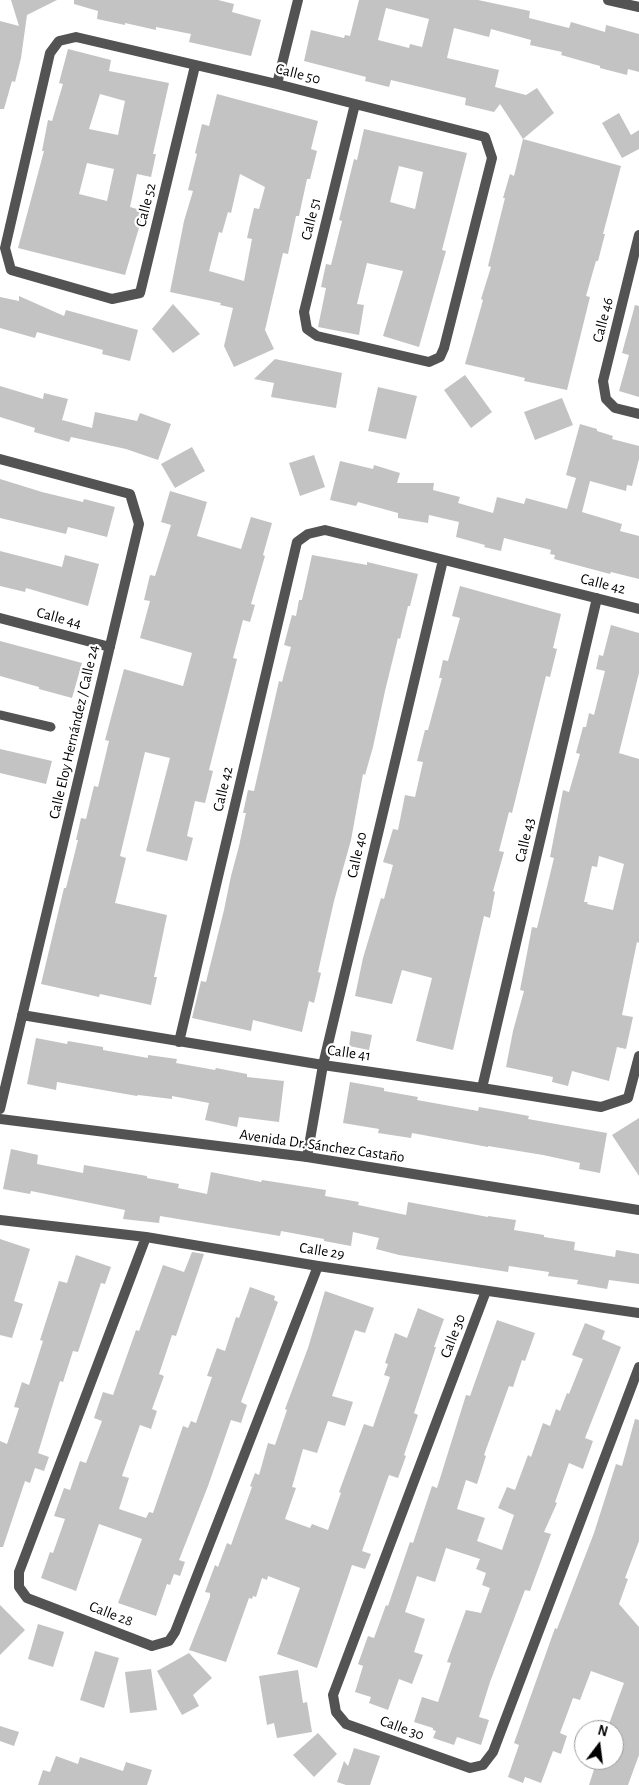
<!DOCTYPE html>
<html>
<head>
<meta charset="utf-8">
<style>
	body { margin:0 }
	#map { position:relative; width:639px; height:1785px; overflow:hidden; background:#fff; font-family:"Alegreya Sans",sans-serif }
	canvas { display:block }
	.north { position:absolute; left:574px; top:1720px; width:50px; height:50px; box-sizing:border-box; background:#fff; border:1px solid #999; border-radius:50%; rotate:15deg; font-size:14px; font-weight:700; line-height:20px; text-align:center; color:#000 }
	.north::after { content:''; display:block; margin:auto; width:18px; height:22px; background:#000; clip-path:polygon(50% 0,100% 100%,50% 72%,0 100%) }
</style>
</head>
<body>
<div id="map">
<canvas width="639" height="1785"></canvas>
<div class="north">N</div>
</div>
<script>
const ctx = document.querySelector('canvas').getContext('2d');
ctx.lineJoin = 'round';
function paint(path, color) { ctx.fillStyle = color; ctx.fill(path, 'evenodd'); }
const shape = rows => new Path2D(rows.map(r => 'M' + r).join(''));
function trace(path, color, width, dash) { ctx.strokeStyle = color; ctx.lineWidth = width; ctx.lineCap = dash ? 'butt' : 'round'; ctx.setLineDash(dash || []); ctx.stroke(path); }
function write(font, color, halo, rows, align = 'center') {
  ctx.font = font + ' "Alegreya Sans",sans-serif'; ctx.lineWidth = 4.5; ctx.setLineDash([]); ctx.textBaseline = 'middle'; ctx.strokeStyle = halo; ctx.fillStyle = color; for (const [text, x, y, turn = 0] of rows) {
    ctx.save(); ctx.translate(x, y); ctx.rotate((+turn || 0) * Math.PI / 180); ctx.textAlign = isNaN(turn) ? turn : align; if (halo) ctx.strokeText(text, 0, 0); ctx.fillText(text, 0, 0); ctx.restore();
  }
}
paint(shape([
	[11,0,57,0,27,15,21,58,15,82,12,81,4,109,0,109,0,21,19,26],
	[74,0,218,0,234,4,232,12,261,20,251,56,189,42,191,34,156,27,156,30,125,23,125,25,97,19,98,11,74,4],
	[359,0,478,0,530,11,529,18,569,28,571,22,605,32,606,25,639,34,639,72,628,69,627,75,600,68,600,66,561,55,562,52,530,45,531,40,491,29,489,37,454,28,447,58,499,70,495,87,526,95,537,88,554,113,523,139,500,104,494,112,465,105,466,98,391,80,389,87,365,81,366,77,304,61,311,30,344,38,345,35,350,36],
	[386,8,429,19,422,47,410,44,409,48,378,40],
	[68,49,111,60,109,71,169,83,153,154,156,154,151,177,137,174,130,207,144,211,125,275,18,248,44,151,42,151,48,120,52,121,63,84,59,83],
	[100,94,125,101,118,135,89,129],
	[87,163,114,169,107,201,79,194],
	[217,94,318,121,311,149,317,151,310,179,307,179,299,216,296,216,288,254,283,253,265,330,274,349,234,367,224,346,233,308,220,305,221,303,170,292,184,221,193,191,188,190,197,154,195,153,202,124,209,126],
	[240,174,265,187,259,209,254,208,247,238,252,239,244,281,209,271,219,232,222,233,228,212,231,213],
	[619,113,631,135,639,130,639,149,622,158,602,123],
	[364,129,467,153,442,250,446,251,419,347,383,336,403,271,367,263,357,304,364,305,359,335,318,327,326,288,321,287,326,264,331,265,342,221,339,220,354,159,357,160],
	[399,166,423,172,415,209,390,202],
	[523,139,621,166,603,234,605,234,598,261,596,261,586,296,590,297,567,390,524,381,525,378,465,364,483,300,481,299,491,267,488,266,505,198,503,198,510,174,514,176],
	[19,296,64,316,66,310,138,330,130,361,102,354,103,350,37,332,35,338,0,328,0,297,19,301],
	[173,304,200,334,173,353,152,329],
	[635,305,639,306,639,397,619,391,629,355,622,353],
	[275,359,342,373,336,408,271,397,274,383,254,379],
	[465,375,492,412,471,428,444,390],
	[0,386,43,399,44,393,68,399,62,420,92,428,95,412,137,421,140,413,171,424,158,460,126,449,71,437,69,442,34,432,35,428,0,417],
	[378,387,417,396,406,439,368,431],
	[562,398,573,425,535,440,524,412],
	[580,424,597,429,597,431,613,436,612,439,639,446,639,459,632,486,627,485,626,491,590,481,582,512,622,524,620,531,639,536,639,579,611,572,610,574,554,559,555,555,550,554,551,550,504,538,501,551,484,547,485,545,456,537,459,522,429,515,428,523,398,518,398,513,358,502,356,506,330,500,340,461,373,469,374,465,400,473,397,483,434,483,433,490,460,497,458,503,493,513,497,497,524,504,526,498,567,509,576,478,566,475],
	[192,447,205,471,175,488,161,464],
	[314,455,325,487,300,496,289,463],
	[0,479,42,492,83,502,84,499,115,507,107,537,68,527,66,534,0,518],
	[170,491,207,502,197,536,241,549,251,517,272,523,263,555,265,556,251,604,255,605,250,622,243,620,233,658,237,659,209,770,213,771,205,803,195,801,187,836,193,838,187,861,146,851,170,758,145,752,120,856,126,858,115,903,167,915,154,977,157,977,151,1005,100,994,99,997,41,984,64,888,66,888,78,840,76,840,81,818,86,819,94,786,98,787,109,741,105,740,124,669,183,686,192,653,140,638,150,601,144,600,150,575,155,576,171,525,161,522],
	[0,551,62,567,65,555,99,564,88,606,26,588,25,592,0,586],
	[312,555,367,565,367,562,418,574,410,606,408,606,400,639,398,638,385,691,373,747,365,775,363,774,351,840,334,901,318,972,321,973,314,1003,309,1001,302,1032,253,1020,251,1031,192,1018,201,981,206,982,224,910,231,876,239,846,246,813,243,813,248,790,254,791,279,681,282,682,291,647,284,645,292,615,296,616,299,600,302,600],
	[460,586,561,614,553,648,557,649,550,677,546,676,512,813,509,812,499,851,504,852,493,891,495,892,490,918,484,916,453,1050,416,1041,432,978,402,970,392,1004,355,996,363,958,381,898,384,899,393,865,383,862,393,829,398,830,405,795,415,797,423,762,417,761,425,730,428,730,442,678,439,678,443,660,448,661,460,618,452,616],
	[611,625,639,633,639,673,619,753,639,759,639,943,637,942,622,1015,633,1017,626,1049,617,1047,609,1081,572,1071,568,1086,552,1082,553,1077,506,1067,513,1031,524,991,520,990,532,927,537,928,554,858,550,857,563,790,569,792,580,754,576,753,583,727,586,727,589,713,594,715,605,671,596,669,599,655,603,656],
	[599,856,624,864,613,910,587,904,588,902,584,902,592,866,597,867],
	[0,641,82,663,72,698,39,689,39,687,0,676],
	[0,749,52,761,46,784,0,773],
	[351,1031,372,1035,369,1050,349,1046],
	[36,1038,67,1044,68,1041,103,1047,103,1050,148,1058,148,1055,177,1059,176,1063,215,1070,216,1068,247,1074,247,1077,284,1081,279,1122,239,1117,237,1127,205,1120,209,1103,172,1096,172,1099,138,1095,137,1096,57,1082,56,1090,27,1084],
	[350,1082,384,1088,384,1091,418,1097,417,1100,478,1111,479,1107,502,1111,529,1116,528,1119,607,1133,600,1173,579,1169,580,1163,543,1155,488,1146,488,1147,412,1133,411,1138,378,1133,379,1129,343,1123],
	[639,1118,639,1176,612,1135],
	[11,1149,38,1155,37,1164,83,1173,84,1165,147,1176,147,1178,179,1184,178,1188,207,1194,211,1172,261,1182,262,1180,326,1190,325,1196,359,1202,358,1205,406,1215,408,1202,488,1217,488,1216,516,1220,514,1230,544,1235,544,1237,575,1242,574,1250,615,1257,616,1250,639,1254,639,1284,609,1280,607,1289,577,1284,578,1280,548,1276,549,1272,509,1266,508,1272,399,1255,376,1249,379,1238,353,1232,351,1246,324,1241,324,1239,281,1231,280,1236,160,1216,159,1223,123,1219,125,1210,31,1191,30,1194,3,1189],
	[0,1239,30,1249,14,1301,23,1304,12,1338,0,1335],
	[192,1252,204,1254,176,1336,172,1335,159,1374,164,1376,152,1409,157,1411,151,1429,140,1425,122,1476,129,1478,119,1509,146,1518,149,1512,153,1513,183,1426,188,1428,191,1421,196,1423,212,1377,207,1376,217,1348,225,1351,236,1317,239,1318,250,1287,275,1296,274,1300,278,1302,241,1402,247,1405,241,1423,231,1420,208,1486,179,1560,185,1562,180,1576,174,1574,170,1585,167,1584,156,1616,118,1603,142,1539,99,1524,76,1591,41,1578,50,1552,53,1553,65,1519,54,1516,64,1488,70,1490,80,1461,86,1463,102,1421,94,1418,103,1392,113,1395,136,1330,139,1331,163,1265,184,1272],
	[76,1255,111,1267,105,1284,101,1283,78,1352,73,1351,63,1382,60,1381,38,1453,49,1457,44,1471,35,1468,30,1483,25,1481,3,1547,0,1547,0,1441,7,1444,19,1408,14,1407,22,1382,29,1385,43,1341,40,1340,59,1281,67,1283],
	[325,1291,374,1308,365,1333,355,1330,332,1396,353,1402,345,1426,328,1421,317,1453,303,1449,292,1487,296,1488,285,1519,310,1528,312,1524,328,1530,341,1493,339,1492,364,1424,373,1427,390,1377,384,1375,388,1364,385,1363,395,1333,407,1338,418,1308,444,1319,434,1347,436,1347,414,1413,418,1415,404,1455,406,1456,398,1478,389,1475,362,1551,371,1554,365,1569,352,1565,317,1668,277,1654,300,1588,268,1576,267,1580,262,1578,256,1597,253,1596,252,1599,249,1598,226,1662,189,1650,210,1597,210,1593,205,1592,215,1565,218,1567,227,1543,231,1545,252,1487,250,1486,255,1473,259,1475,268,1443,275,1445,287,1410,285,1409,308,1348],
	[497,1320,535,1333,525,1361,522,1360,513,1387,509,1386,484,1455,486,1456,477,1484,466,1480,457,1509,485,1518,477,1541,502,1550,514,1515,498,1508,507,1487,515,1490,528,1455,531,1457,543,1423,550,1426,556,1409,560,1411,567,1393,569,1394,583,1359,572,1355,585,1323,605,1331,602,1339,621,1347,585,1438,593,1441,583,1469,569,1463,555,1502,557,1503,544,1532,551,1534,530,1591,525,1590,490,1682,479,1717,489,1720,481,1745,457,1737,454,1745,433,1738,436,1731,433,1730,433,1728,414,1722,422,1697,438,1702,451,1663,447,1662,466,1610,481,1613,490,1588,482,1585,486,1573,476,1569,480,1559,446,1548,435,1582,417,1576,405,1612,425,1619,414,1652,423,1655,412,1684,399,1679,388,1710,369,1703,371,1697,355,1692,363,1666,358,1664,368,1636,374,1638,386,1605,388,1606,410,1542,413,1543,432,1486,437,1488,466,1395,470,1396],
	[635,1419,639,1420,639,1541,625,1578,628,1579,619,1604,639,1627,639,1755,628,1785,589,1785,597,1760,614,1760,614,1726,609,1724,624,1683,591,1671,580,1700,573,1698,560,1733,567,1736,561,1754,553,1751,541,1783,525,1777,523,1783,508,1777,519,1745,514,1743,555,1628,557,1629,594,1533,616,1464,622,1466],
	[0,1605,25,1630,0,1655],
	[38,1624,64,1632,53,1667,28,1659],
	[95,1651,119,1658,104,1708,80,1700],
	[189,1653,212,1678,193,1695,199,1706,182,1715,157,1671],
	[151,1669,157,1710,130,1713,125,1672],
	[298,1670,303,1703,307,1702,312,1732,277,1738,274,1723,267,1725,259,1676],
	[0,1726,19,1732,14,1746,0,1741],
	[318,1733,337,1754,314,1777,293,1755],
	[354,1748,380,1756,370,1785,346,1785,337,1782,344,1761,348,1766],
	[56,1756,78,1764,80,1757,123,1771,126,1762,152,1770,147,1785,38,1785,43,1770,50,1772]
]), '#c3c3c3');
trace(shape([
	[0,715,51,727]
]), '#535353', 9);
trace(shape([
	[195,66,140,293,112,299,11,270,5,248,50,53,59,41,76,37,277,84,355,104,485,137,492,158,444,348,440,357,429,362,317,336,307,329,304,312,355,104],
	[277,84,298,0],
	[639,235,603,381,606,399,615,408,639,414],
	[0,459,130,494,139,524,0,1109],
	[0,618,110,647],
	[22,1015,323,1065,482,1088,601,1107,628,1098,639,1056],
	[179,1042,297,542,308,534,325,530,639,609],
	[482,1088,597,598],
	[307,1157,323,1065,443,560],
	[0,1220,146,1237,318,1266,639,1313],
	[146,1237,19,1572,19,1587,27,1598,152,1646,169,1641,175,1632,318,1266],
	[486,1291,333,1695,336,1712,346,1724,470,1768,483,1765,493,1752,639,1367]
]), '#535353', 10);
trace(shape([
	[608,0,639,7],
	[0,1119,307,1157,639,1210]
]), '#535353', 10);
write('15px', '#000', '#fff', [
	["Calle 50",298,74,14],
	["Calle 52",146,205,-76],
	["Calle 51",311,219,-76],
	["Calle 46",603,320,-76],
	["Calle 42",603,584,14],
	["Calle 44",59,618,15],
	["Calle Eloy Hernández / Calle 24",74,732,-77],
	["Calle 42",223,789,-77],
	["Calle 43",525,840,-77],
	["Calle 40",357,855,-77],
	["Calle 41",349,1053,8],
	["Avenida Dr. Sánchez Castaño",322,1146,8],
	["Calle 29",322,1251,9],
	["Calle 30",453,1336,-69],
	["Calle 28",111,1614,21],
	["Calle 30",402,1728,20]
]);
</script>
</body>
</html>
